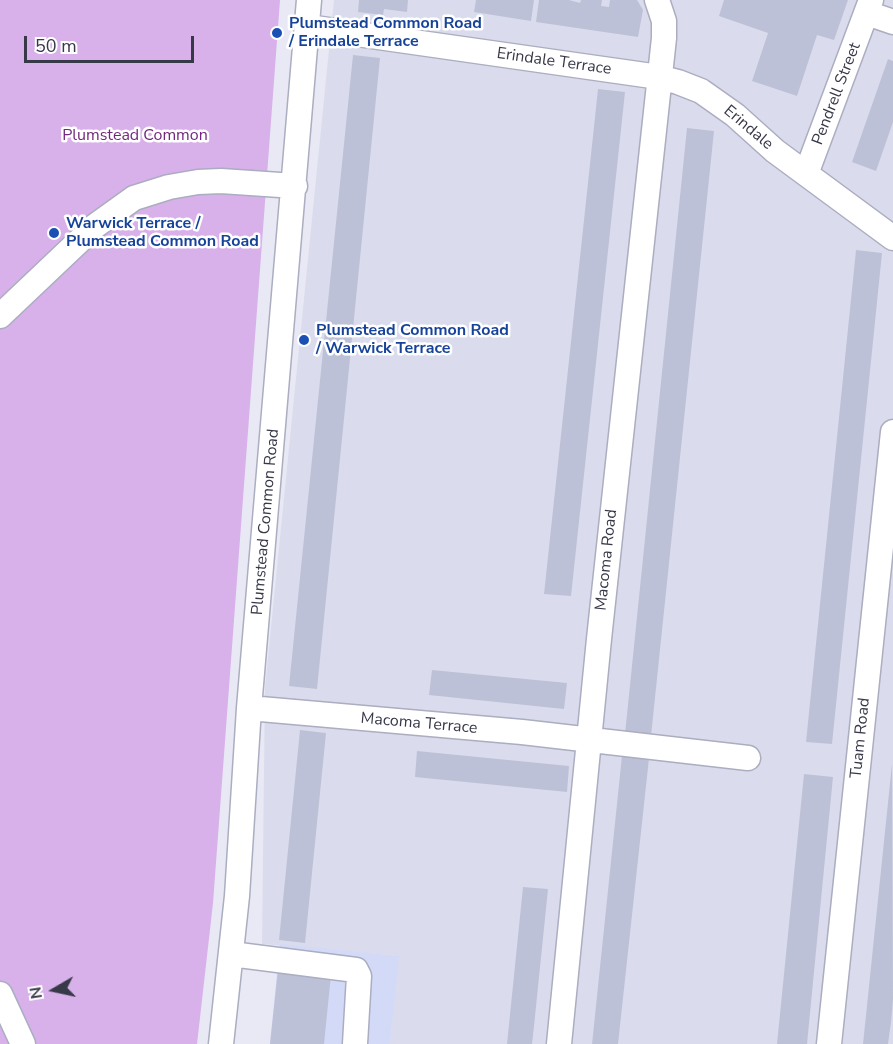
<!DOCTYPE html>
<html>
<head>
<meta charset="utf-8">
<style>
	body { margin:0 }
	#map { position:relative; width:893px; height:1044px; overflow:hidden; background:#e8e9f5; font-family:"Nunito Sans",sans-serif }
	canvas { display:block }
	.north { position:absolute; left:24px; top:960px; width:60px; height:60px; -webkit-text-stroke:4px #fff; paint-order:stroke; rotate:261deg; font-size:16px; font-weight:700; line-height:24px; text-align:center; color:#373948 }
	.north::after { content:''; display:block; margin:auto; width:21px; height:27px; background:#373948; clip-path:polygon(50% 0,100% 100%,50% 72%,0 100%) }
	.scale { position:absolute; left:24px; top:36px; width:170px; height:27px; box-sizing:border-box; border:3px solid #373948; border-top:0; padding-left:8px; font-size:18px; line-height:21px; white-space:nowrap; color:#373948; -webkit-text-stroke:4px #fff; paint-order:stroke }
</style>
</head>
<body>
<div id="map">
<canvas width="893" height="1044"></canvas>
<div class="north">N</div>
<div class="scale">50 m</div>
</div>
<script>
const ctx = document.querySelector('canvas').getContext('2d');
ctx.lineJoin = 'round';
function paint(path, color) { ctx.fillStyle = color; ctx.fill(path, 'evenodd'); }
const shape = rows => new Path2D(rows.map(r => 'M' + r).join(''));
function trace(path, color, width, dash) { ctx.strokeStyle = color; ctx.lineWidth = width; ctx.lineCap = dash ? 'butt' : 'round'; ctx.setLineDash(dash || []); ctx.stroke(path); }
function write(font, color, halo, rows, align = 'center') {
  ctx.font = font + ' "Nunito Sans",sans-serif'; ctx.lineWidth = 5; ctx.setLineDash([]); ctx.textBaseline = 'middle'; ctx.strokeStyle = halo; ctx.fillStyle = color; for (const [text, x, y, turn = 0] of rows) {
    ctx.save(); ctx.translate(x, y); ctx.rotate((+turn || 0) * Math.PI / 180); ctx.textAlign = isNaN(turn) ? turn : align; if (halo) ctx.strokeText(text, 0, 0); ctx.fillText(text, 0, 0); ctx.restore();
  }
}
paint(shape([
	[334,0,893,0,893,1044,390,1044,398,956,262,944,265,687]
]), '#dadced');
paint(shape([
	[280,944,399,956,390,1044,270,1044]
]), '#d3daf7');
paint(shape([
	[0,0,280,0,213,903,197,1044,0,1044]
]), '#d8b0ea');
paint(shape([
	[359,0,408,0,407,12,384,9,383,15,358,12],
	[476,0,534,0,531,21,474,12],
	[539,0,569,0,580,3,581,0,602,0,601,6,609,7,610,0,637,0,643,10,638,37,536,22],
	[724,0,848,0,834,40,817,35,797,96,752,81,768,33,719,16],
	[353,55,380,58,317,689,289,686],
	[888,59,893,61,893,122,876,171,852,162],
	[598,89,625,92,571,596,544,594],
	[687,128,714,131,651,736,625,734],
	[856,250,882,253,832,744,806,742],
	[432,670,567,683,564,709,429,695],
	[300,730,326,733,305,943,279,940],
	[623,746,650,749,618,1044,592,1044],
	[417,751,569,766,567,792,415,777],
	[892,764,893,999,891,1022,888,1044,863,1044],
	[804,774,833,777,823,879,807,1044,777,1044],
	[523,887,548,889,534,1026,532,1044,507,1044],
	[278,969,331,975,324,1044,270,1044]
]), '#bdc1d7');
const minor = shape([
	[867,13,893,22],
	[308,27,659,77,678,82,701,91,735,115,775,151,893,238],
	[806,174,871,0],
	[0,316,95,226,134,198,169,187,198,182,221,181,295,186],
	[249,708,522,732,748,758],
	[231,954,356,970,359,976,355,1044],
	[0,994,23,1044],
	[221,1044,237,896,249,708,309,0],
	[559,1044,599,639,664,38,664,21,657,0],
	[829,1044,893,432]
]);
trace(minor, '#abadc0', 27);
trace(minor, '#fff', 24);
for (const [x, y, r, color] of [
	[277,33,6,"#1a4fb4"],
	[54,233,6,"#1a4fb4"],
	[304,340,6,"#1a4fb4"]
]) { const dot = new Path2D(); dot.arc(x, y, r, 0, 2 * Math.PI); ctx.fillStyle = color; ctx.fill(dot); trace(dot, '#fff', 2); }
write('bold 16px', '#164399', '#fff', [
	["Plumstead Common Road",289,24],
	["/ Erindale Terrace",289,42],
	["Warwick Terrace /",66,224],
	["Plumstead Common Road",66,242],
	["Plumstead Common Road",316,331],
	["/ Warwick Terrace",316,349]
], 'left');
write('16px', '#373948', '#fff', [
	["Erindale Terrace",554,62,8],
	["Pendrell Street",837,94,-69],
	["Erindale",748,128,40],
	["Plumstead Common Road",266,522,-85],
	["Macoma Road",607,560,-84],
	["Macoma Terrace",419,724,5],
	["Tuam Road",861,738,-84]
]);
write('16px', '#71287c', '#fff', [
	["Plumstead Common",135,136]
]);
</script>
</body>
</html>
